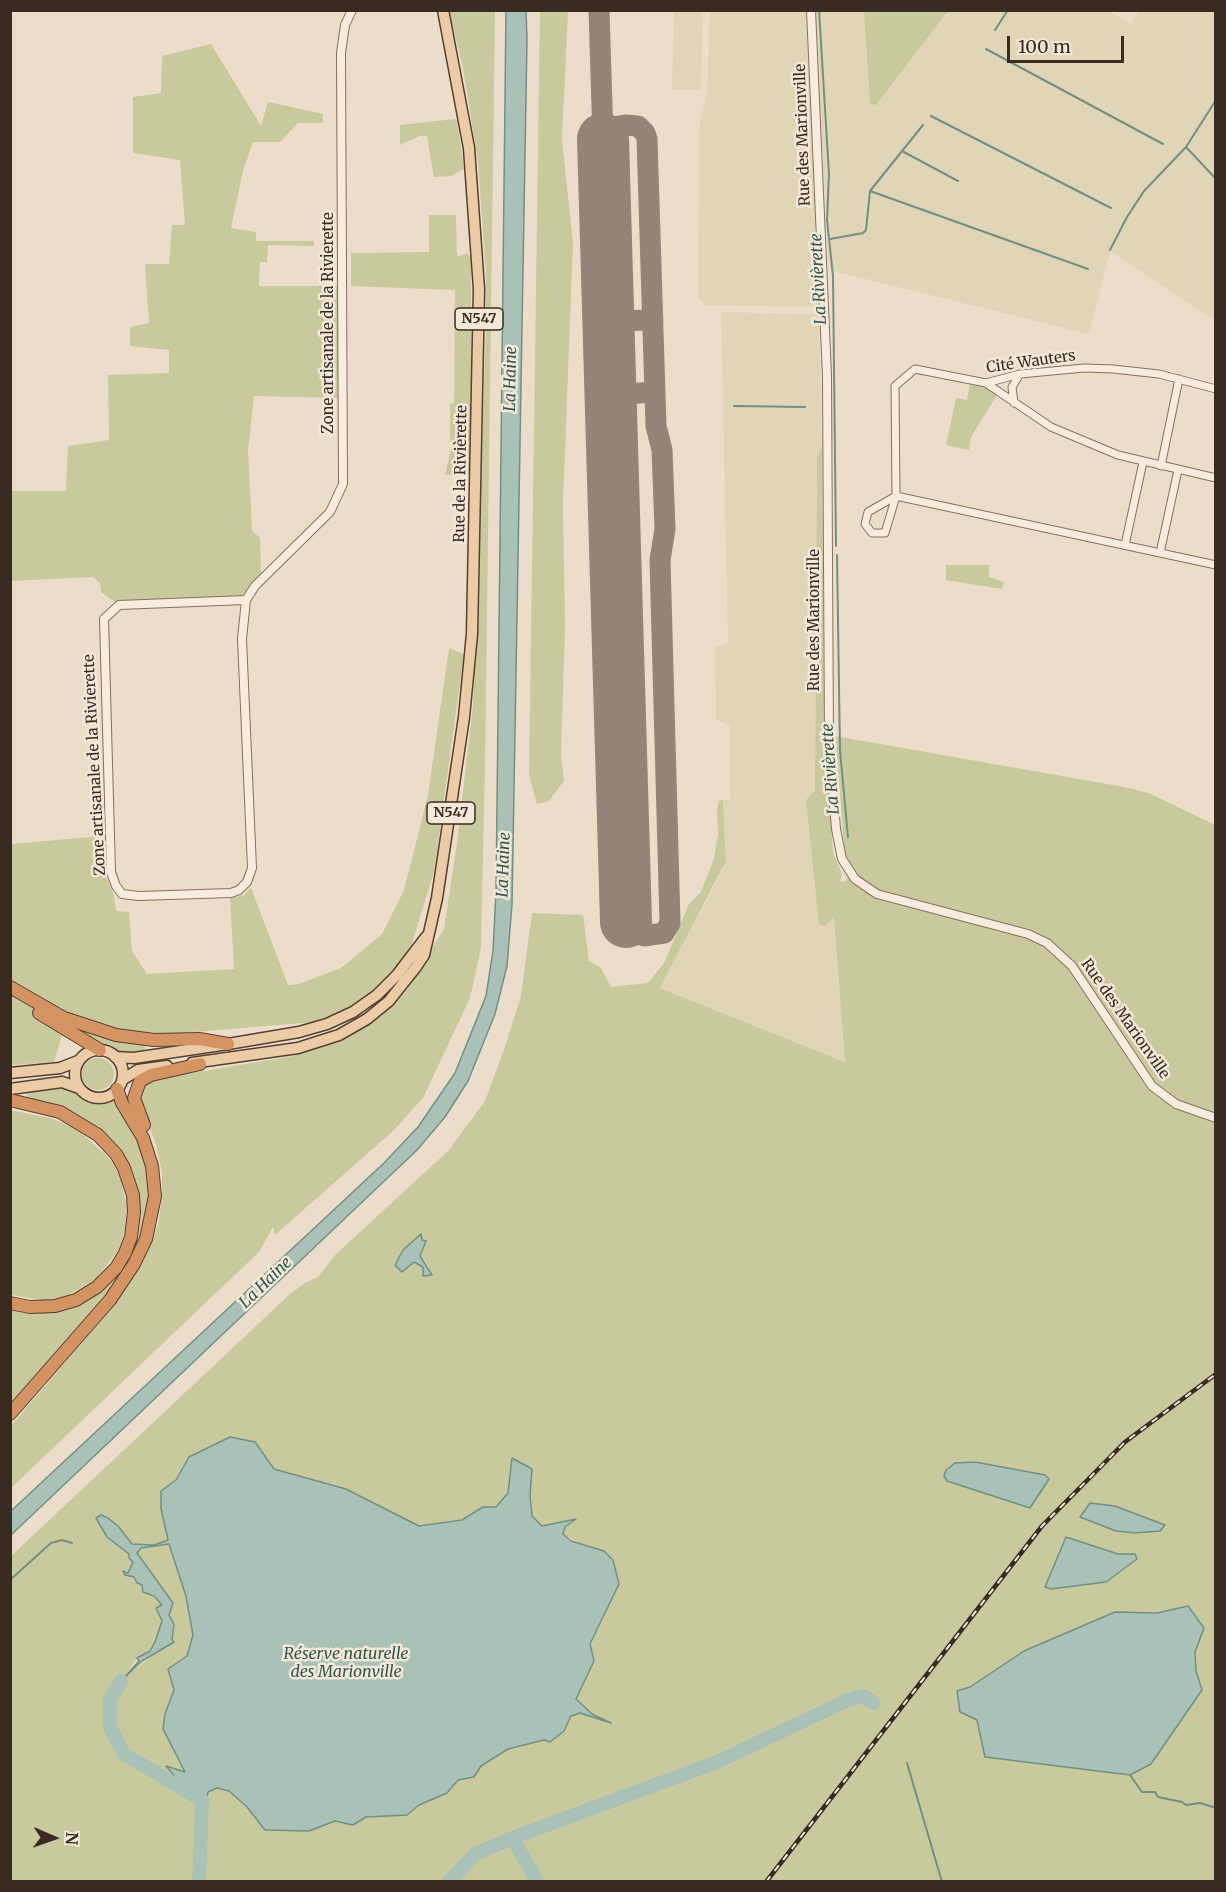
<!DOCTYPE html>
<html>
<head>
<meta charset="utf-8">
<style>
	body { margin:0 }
	#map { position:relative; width:1226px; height:1892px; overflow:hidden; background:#ecddca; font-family:Merriweather,serif }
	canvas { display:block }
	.frame { position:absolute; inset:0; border:12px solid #392a22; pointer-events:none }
	.north { position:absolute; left:24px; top:1808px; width:60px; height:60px; -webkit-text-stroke:4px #f4e9d9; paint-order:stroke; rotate:92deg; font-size:16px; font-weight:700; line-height:24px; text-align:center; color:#392a22 }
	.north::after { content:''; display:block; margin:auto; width:21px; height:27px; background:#392a22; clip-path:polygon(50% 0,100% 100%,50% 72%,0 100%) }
	.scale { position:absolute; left:1007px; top:36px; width:117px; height:27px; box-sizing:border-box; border:3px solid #392a22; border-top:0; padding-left:8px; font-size:18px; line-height:21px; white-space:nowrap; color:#392a22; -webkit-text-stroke:4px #f4e9d9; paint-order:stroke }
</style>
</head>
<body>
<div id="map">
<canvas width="1226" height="1892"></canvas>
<div class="frame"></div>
<div class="north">N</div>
<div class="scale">100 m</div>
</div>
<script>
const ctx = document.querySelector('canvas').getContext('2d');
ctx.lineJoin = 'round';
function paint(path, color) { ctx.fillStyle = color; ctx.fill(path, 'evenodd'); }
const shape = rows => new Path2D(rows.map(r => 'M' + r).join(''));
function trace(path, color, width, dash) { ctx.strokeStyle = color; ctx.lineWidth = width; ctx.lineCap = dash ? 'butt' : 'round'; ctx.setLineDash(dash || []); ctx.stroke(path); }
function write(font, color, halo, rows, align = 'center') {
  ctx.font = font + ' Merriweather,serif'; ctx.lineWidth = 5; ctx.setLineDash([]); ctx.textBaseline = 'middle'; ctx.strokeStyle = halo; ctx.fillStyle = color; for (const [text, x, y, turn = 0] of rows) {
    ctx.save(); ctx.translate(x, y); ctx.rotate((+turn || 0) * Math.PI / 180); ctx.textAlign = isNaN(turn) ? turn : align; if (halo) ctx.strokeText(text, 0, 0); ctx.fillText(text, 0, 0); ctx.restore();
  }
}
paint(shape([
	[648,11,703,11,701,90,672,90,674,12],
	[710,11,806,11,820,307,706,305,698,297,699,129,707,91],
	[815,11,864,11,870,103,876,105,948,11,1108,11,1131,24,1139,11,1215,11,1215,321,1110,251,1089,334,829,270],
	[721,312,819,314,822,446,817,458,815,790,806,800,834,915,845,1062,660,988,722,871,726,852,723,800,730,799,730,726,716,719,715,647,728,643]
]), '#e1d5b8');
paint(shape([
	[449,11,495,11,485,762,481,948,470,998,423,1098,393,1131,275,1235,273,1227,259,1252,11,1488,11,1426,113,1306,147,1252,158,1224,162,1197,162,1172,156,1145,139,1096,142,1088,147,1082,156,1079,293,1056,354,1034,405,992,444,929,457,843,473,706,486,327,486,274,478,162,463,68],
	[540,11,568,11,562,140,573,243,563,504,565,628,561,756,564,781,549,801,537,804,529,775],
	[864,11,948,11,876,105,870,104],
	[211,44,261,126,268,102,323,114,323,123,298,123,280,142,253,142,243,171,231,228,256,232,256,241,314,241,314,246,268,245,267,262,260,262,259,286,338,286,339,398,254,396,248,450,252,530,260,538,261,572,242,600,119,605,101,592,100,583,93,577,11,581,10,491,66,491,68,446,109,440,108,375,169,373,169,350,130,346,130,327,149,323,145,264,169,264,172,225,185,225,180,160,133,153,133,97,161,93,162,56],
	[455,119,457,120,464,169,451,176,434,177,427,136,420,136,400,145,400,125],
	[429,215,456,215,457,257,467,253,471,258,471,474,445,475,452,444,450,440,450,404,454,403,455,290,351,286,351,253,429,252],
	[970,385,986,387,997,395,971,437,969,450,946,445,956,398,967,400],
	[822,446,824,739,833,853,842,874,840,882,847,881,835,736,1130,788,1151,794,1215,825,1215,1881,537,1881,509,1836,480,1852,511,1842,536,1881,11,1882,11,1556,290,1294,305,1283,318,1277,335,1255,448,1151,485,1101,505,1047,521,996,532,913,583,915,589,961,601,968,611,987,648,983,664,963,689,904,701,892,714,859,718,834,717,809,719,801,723,800,726,861,660,988,845,1062,834,917,825,926,819,924,806,800,815,790,817,458],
	[417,1237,425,1241,420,1256,430,1268,424,1272,423,1267,414,1262,402,1272,395,1265],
	[255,1442,274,1469,346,1489,419,1526,462,1520,483,1507,496,1507,508,1493,512,1458,532,1469,530,1496,532,1516,541,1526,574,1520,565,1527,563,1534,582,1545,605,1616,590,1644,594,1661,576,1699,592,1714,605,1721,580,1713,571,1716,563,1731,550,1742,544,1740,508,1749,481,1766,474,1777,458,1780,447,1793,419,1805,407,1815,366,1817,353,1825,335,1821,309,1831,265,1830,247,1807,229,1791,217,1788,208,1792,206,1802,188,1791,167,1768,185,1773,165,1714,174,1690,168,1669,187,1656,193,1635,186,1596,169,1543,141,1548,137,1553,140,1558,173,1603,169,1615,174,1624,172,1640,124,1678,137,1658,150,1651,155,1642,164,1637,162,1621,156,1609,162,1605,128,1573,133,1562,129,1554,107,1537,103,1526,118,1525,132,1544,154,1545,168,1540,161,1509,161,1491,176,1480,189,1457],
	[975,1462,1044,1475,1049,1479,1029,1508,947,1481,944,1476],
	[1066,1537,1118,1554,1137,1558,1106,1582,1051,1589,1046,1587],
	[1188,1606,1204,1628,1195,1652,1196,1671,1202,1690,957,1691,970,1687,1115,1612,1157,1613],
	[946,565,989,565,989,577,1004,582,1002,589,946,580],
	[449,648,464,654,434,872,409,953,380,988,360,1004,316,1022,157,1035,96,1024,65,1024,98,1036,145,1045,145,1051,122,1053,65,1025,54,1062,11,1065,11,844,102,836,105,874,114,896,116,911,129,912,132,951,147,974,234,969,230,898,244,895,251,888,288,985,299,984,341,968,382,934,404,890,428,795],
	'82 1074a16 16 0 1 1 32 0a16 16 0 1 1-32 0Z',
	[57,1086,73,1090,82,1099,92,1103,115,1100,138,1139,147,1171,150,1200,141,1236,124,1270,104,1297,11,1406,11,1307,79,1303,132,1246,125,1162,50,1104,27,1097,26,1091],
	[10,1110,50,1118,76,1128,109,1158,120,1176,127,1208,125,1228,119,1249,96,1279,64,1297,42,1300,11,1295]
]), '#c9c99e');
const water = shape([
	[506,11,526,11,527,39,512,904,507,966,495,1014,468,1081,445,1117,417,1150,11,1535,11,1511,384,1163,418,1127,455,1073,486,996,493,951,496,892,506,11],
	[421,1234,422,1240,426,1241,420,1256,432,1275,423,1276,423,1267,414,1262,402,1272,395,1265,403,1250,421,1234],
	[230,1437,255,1442,274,1469,346,1489,419,1526,462,1520,483,1507,496,1507,508,1493,512,1458,532,1469,530,1496,532,1516,542,1526,576,1519,565,1527,563,1534,571,1541,604,1551,613,1560,619,1584,590,1644,594,1661,576,1699,592,1714,611,1723,580,1713,571,1716,564,1731,550,1742,544,1740,508,1749,481,1766,474,1777,458,1780,447,1793,419,1805,407,1815,366,1817,353,1825,335,1821,309,1831,265,1830,247,1807,229,1791,217,1788,208,1792,206,1802,188,1792,166,1766,185,1772,163,1729,165,1714,174,1690,168,1669,187,1656,193,1635,186,1596,169,1544,141,1548,137,1553,173,1603,169,1615,174,1624,172,1640,174,1642,142,1661,121,1681,139,1661,137,1658,150,1651,155,1642,162,1621,156,1608,162,1605,154,1596,143,1592,142,1585,137,1583,134,1577,125,1575,123,1571,128,1573,133,1562,129,1558,129,1554,107,1537,96,1518,101,1515,108,1518,118,1526,132,1544,154,1545,168,1540,161,1509,161,1491,176,1480,189,1457,230,1437],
	[975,1462,1045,1475,1049,1479,1030,1508,947,1481,944,1476,946,1470,955,1463,975,1462],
	[1090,1503,1115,1506,1165,1525,1160,1531,1135,1533,1116,1531,1080,1517,1090,1503],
	[1066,1537,1118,1554,1135,1554,1137,1559,1106,1582,1051,1589,1045,1587,1066,1537],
	[1188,1606,1204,1628,1195,1652,1196,1671,1202,1690,1151,1764,1130,1775,985,1757,977,1720,960,1712,957,1691,970,1687,1024,1651,1115,1612,1157,1613,1188,1606]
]);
paint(water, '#aac1b7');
trace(water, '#718f83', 1.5);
trace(shape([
	[819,10,829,174,827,220,833,276,836,546],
	[995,30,1008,10],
	[986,49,1163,144],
	[931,116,1111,208],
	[1186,147,1216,179],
	[902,151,958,181],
	[870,191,1088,269],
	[830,239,863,233,866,230,870,191,923,125],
	[1110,250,1127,217,1144,191,1186,147,1216,100],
	[734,406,805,407],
	[837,555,840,750,848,837],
	[10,1580,51,1543,62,1540,72,1543],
	[907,1763,942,1882],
	[1130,1775,1142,1792,1155,1792,1158,1797,1182,1802,1186,1805,1200,1803,1216,1808]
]), '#718f83', 2);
trace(shape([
	[121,1681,110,1700,110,1727,124,1754,202,1800,199,1882],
	[512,1838,717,1762,848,1700,864,1696,873,1703],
	[449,1882,475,1854,512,1838,538,1882]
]), '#aac1b7', 14);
trace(shape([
	[599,10,603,139],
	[603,139,607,131,613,127,625,125,638,126,645,133,647,139,656,426,662,450,665,529,660,560,670,923,664,933,644,936,629,930,626,922],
	[608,321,653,320],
	[611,395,655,392]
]), '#928476', 21);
trace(shape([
	[603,139,626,922]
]), '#928476', 52);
const minor = shape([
	[986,383,1051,427,1118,455,1216,478],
	[1216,389,1159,374,1113,369,1084,368,1020,374,986,383,915,369,895,386,896,496,868,512,865,524,872,533,885,533,896,496,1216,565],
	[1014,403,1012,387,1020,374],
	[1161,466,1179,379],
	[1125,545,1143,462],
	[1160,553,1178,470]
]);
const tertiary = shape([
	[811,10,827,376,829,742,836,829,842,859,855,879,877,894,1028,934,1047,943,1072,966,1152,1086,1176,1104,1216,1118],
	[246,600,119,605,104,619,111,872,116,886,122,894,139,896,231,893,239,890,247,882,252,868,242,639,246,600,255,586,330,512,343,484,341,53,345,25,352,10]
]);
const primary = shape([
	'75 1074a24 24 0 1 1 48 0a24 24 0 1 1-48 0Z',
	[115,1057,134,1058,228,1044,299,1032,327,1024,353,1012,377,995,397,975,426,937],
	[192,1063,298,1048,339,1035,367,1019,389,1001,416,967,424,955,437,898,464,717,472,634,479,289,469,148,443,10],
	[10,1073,60,1068,78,1061],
	[122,1080,138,1070,167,1066],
	[10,1089,62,1082,79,1088]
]);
const motorway = shape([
	[10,987,64,1018,116,1035,154,1040,199,1039,228,1044],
	[39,1013,100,1050],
	[10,1100,60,1112,98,1135,116,1154,124,1168,133,1195,134,1212,131,1237,125,1253,116,1268,97,1287,76,1300,55,1306,30,1307,10,1303],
	[144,1125,134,1098,140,1081,151,1075,200,1064],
	[10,1414,110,1300,134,1264,146,1239,155,1196,152,1166,143,1138,122,1103,117,1089]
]);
trace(minor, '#876f60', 9);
trace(tertiary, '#876f60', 10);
trace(primary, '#563f33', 13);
trace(motorway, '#563f33', 14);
trace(minor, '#f7ecdd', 7);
trace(tertiary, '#f7ecdd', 8);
trace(primary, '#ebcca6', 10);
trace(motorway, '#d39363', 12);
const rail = shape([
	[766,1882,1042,1526,1125,1442,1216,1374]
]);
trace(rail, '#392a22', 4.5);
trace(rail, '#f4e9d9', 2, [7]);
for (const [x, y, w] of [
	[479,319,48],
	[451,813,48]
]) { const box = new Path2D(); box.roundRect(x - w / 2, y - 11, w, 22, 4.5); ctx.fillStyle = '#f4e9d9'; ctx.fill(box); trace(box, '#392a22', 1.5); }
write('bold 14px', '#392a22', null, [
	["N547",479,319],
	["N547",451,813]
]);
write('15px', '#392a22', '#f4e9d9', [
	["Rue des Marionville",803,135,-92],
	["Zone artisanale de la Rivierette",329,323,-90],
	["Cité Wauters",1031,362,-8],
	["Rue de la Rivièrette",461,474,-89],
	["Rue des Marionville",815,620,-90],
	["Zone artisanale de la Rivierette",95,765,-93],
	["Rue des Marionville",1125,1019,55]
]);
write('italic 16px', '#325750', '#f4e9d9', [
	["La Rivièrette",819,279,-93],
	["La Haine",511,379,-89],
	["La Rivièrette",831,769,-94],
	["La Haine",504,865,-88],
	["La Haine",266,1283,-44],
	["Réserve naturelle",346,1654],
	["des Marionville",346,1672]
]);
</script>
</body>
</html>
